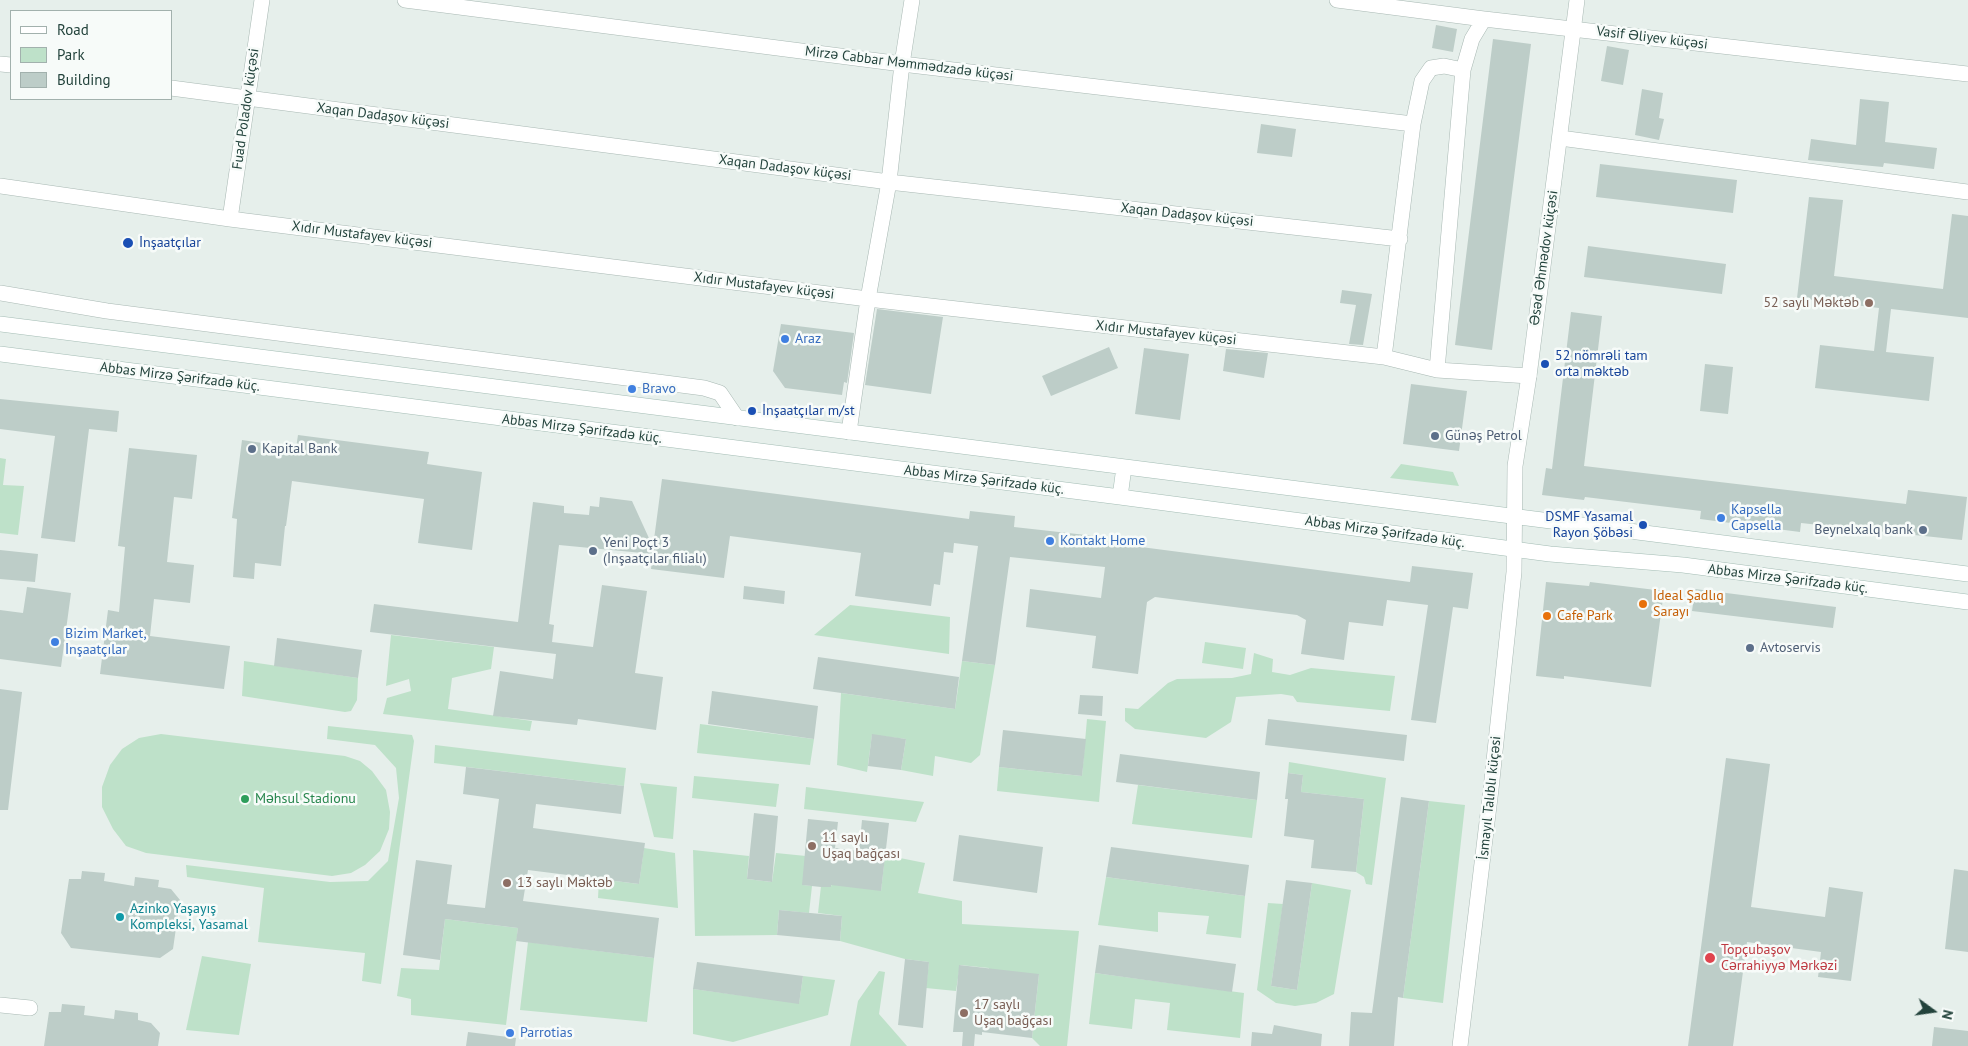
<!DOCTYPE html>
<html>
<head>
<meta charset="utf-8">
<style>
	body { margin:0 }
	#map { position:relative; width:1968px; height:1046px; overflow:hidden; background:#e6efeb; font-family:"PT Sans",sans-serif }
	canvas { display:block }
	.legend { position:absolute; left:10px; top:10px; width:162px; height:90px; box-sizing:border-box; background:#f7fbf9; border:1px solid #a2b1ad; margin:0; padding:6px 9px; list-style:none; font-size:15px; color:#23433c }
	.legend li { display:flex; align-items:center; gap:10px; height:25px }
	.legend b { width:25px; border:1px solid #a2b1ad }
	.north { position:absolute; left:1908px; top:986px; width:50px; height:50px; -webkit-text-stroke:4px #f7fbf9; paint-order:stroke; rotate:104deg; font-size:14px; font-weight:700; line-height:20px; text-align:center; color:#23433c }
	.north::after { content:''; display:block; margin:auto; width:18px; height:22px; background:#23433c; clip-path:polygon(50% 0,100% 100%,50% 72%,0 100%) }
</style>
</head>
<body>
<div id="map">
<canvas width="1968" height="1046"></canvas>
<ul class="legend">
<li><b style="height:6px;background:#fff"></b>Road</li>
<li><b style="height:14px;background:#bee1c9"></b>Park</li>
<li><b style="height:14px;background:#bdcdc8"></b>Building</li>
</ul>
<div class="north">N</div>
</div>
<script>
const ctx = document.querySelector('canvas').getContext('2d');
ctx.lineJoin = 'round';
function paint(path, color) { ctx.fillStyle = color; ctx.fill(path, 'evenodd'); }
const shape = rows => new Path2D(rows.map(r => 'M' + r).join(''));
function trace(path, color, width, dash) { ctx.strokeStyle = color; ctx.lineWidth = width; ctx.lineCap = dash ? 'butt' : 'round'; ctx.setLineDash(dash || []); ctx.stroke(path); }
function write(font, color, halo, rows, align = 'center') {
  ctx.font = font + ' "PT Sans",sans-serif'; ctx.lineWidth = 5; ctx.setLineDash([]); ctx.textBaseline = 'middle'; ctx.strokeStyle = halo; ctx.fillStyle = color; for (const [text, x, y, turn = 0] of rows) {
    ctx.save(); ctx.translate(x, y); ctx.rotate((+turn || 0) * Math.PI / 180); ctx.textAlign = isNaN(turn) ? turn : align; if (halo) ctx.strokeText(text, 0, 0); ctx.fillText(text, 0, 0); ctx.restore();
  }
}
paint(shape([
	[0,458,6,459,3,485,24,486,18,535,0,533],
	[1401,464,1453,472,1459,486,1390,478],
	[850,605,950,617,949,654,814,635],
	[391,635,494,647,491,669,452,678,448,709,532,721,530,731,383,714,387,698,411,691,409,679,386,686],
	[1205,642,1246,648,1243,669,1202,663],
	[1254,653,1273,659,1272,672,1290,675,1311,668,1395,676,1390,711,1297,702,1293,696,1281,694,1236,697,1231,722,1206,738,1135,729,1125,721,1125,708,1138,709,1168,683,1177,679,1232,678,1251,674],
	[244,661,358,678,357,700,351,711,345,712,242,696],
	[962,661,995,665,980,755,971,763,935,756,933,776,901,770,906,739,872,735,867,772,837,765,841,693,955,709],
	[1087,719,1106,721,1099,802,997,791,999,767,1082,776],
	[700,724,814,739,810,765,697,753],
	[328,726,412,735,414,741,381,984,362,981,365,953,258,942,264,888,187,877,186,865,330,882,368,881,388,861,399,798,396,768,375,745,327,739],
	[161,734,345,756,360,761,372,771,386,790,390,812,389,829,380,851,365,865,351,873,332,876,146,853,126,846,113,829,102,807,102,787,110,765,122,749,139,738],
	[435,745,626,768,624,786,434,763],
	[1289,762,1386,778,1372,885,1366,884,1364,877,1356,872,1364,799,1301,792,1303,775,1288,773],
	[694,776,779,784,776,807,692,798],
	[640,783,677,787,673,839,654,837],
	[1138,785,1257,800,1252,838,1132,824],
	[806,787,924,802,916,822,804,809],
	[1429,801,1465,805,1443,1003,1403,998],
	[644,848,675,853,678,908,598,898,599,879,639,884],
	[693,850,749,856,747,879,772,882,776,853,806,856,803,885,812,886,809,913,779,910,777,935,695,936],
	[885,855,925,863,918,893,962,901,962,924,1079,931,1067,1046,1040,1046,1032,1038,1039,974,986,994,989,968,960,965,956,991,926,988,929,962,905,959,840,941,842,916,818,913,821,886,831,887,834,858,881,891],
	[1106,877,1245,896,1241,938,1206,934,1209,916,1158,912,1158,932,1098,925],
	[1312,883,1351,890,1334,994,1316,1003,1295,1006,1276,1003,1257,990,1268,903,1283,904,1271,986,1297,990],
	[445,919,518,928,506,1025,411,1015,411,999,397,996,401,968,439,970],
	[528,942,654,958,647,1022,520,1010],
	[202,956,251,964,239,1035,186,1030],
	[879,971,885,972,879,1014,907,1046,850,1046,858,1001],
	[1095,973,1244,993,1240,1038,1167,1030,1170,1003,1135,999,1132,1029,1089,1024],
	[803,976,835,980,828,1015,733,1042,693,1034,693,989,799,1003]
]), '#bee1c9');
paint(shape([
	[1436,25,1457,29,1453,52,1432,48],
	[1493,39,1531,44,1492,350,1455,345],
	[1607,46,1629,50,1623,85,1601,81],
	[1642,89,1663,93,1659,118,1664,119,1659,140,1635,135],
	[1860,99,1889,102,1885,142,1937,148,1934,169,1884,163,1883,167,1808,160,1811,139,1856,145],
	[1261,124,1296,129,1292,157,1257,153],
	[1600,164,1737,180,1733,213,1596,197],
	[1809,197,1843,200,1834,276,1943,289,1952,214,1968,216,1968,318,1891,309,1886,352,1934,357,1929,401,1815,388,1820,345,1874,351,1879,308,1797,298],
	[1588,246,1726,264,1722,294,1584,277],
	[1342,290,1372,294,1363,345,1349,344,1356,305,1340,303],
	[877,309,943,317,931,394,865,385],
	[1571,312,1602,316,1584,466,1906,504,1908,490,1967,497,1962,540,1801,523,1800,532,1700,519,1701,511,1585,497,1584,500,1542,495,1546,468,1552,469],
	[781,324,854,333,847,383,844,382,842,395,785,388,773,371],
	[1109,347,1118,368,1051,396,1042,376],
	[1144,348,1189,354,1180,420,1135,414],
	[1226,349,1268,353,1264,378,1223,371],
	[1705,364,1733,367,1728,414,1700,411],
	[1411,384,1467,391,1459,451,1403,444],
	[0,399,119,411,117,432,89,429,75,542,41,538,55,436,0,429],
	[298,435,429,452,427,464,482,472,472,550,418,543,424,499,292,481,286,526,285,526,281,566,255,563,254,579,233,577,237,519,232,518,242,440,296,448],
	[129,448,197,455,192,499,174,497,167,562,194,565,190,603,154,599,150,636,230,646,224,689,100,674,108,610,119,612,125,547,118,546],
	[662,479,969,519,970,511,1015,516,1014,527,1095,536,1095,541,1410,582,1412,566,1473,573,1468,609,1453,607,1436,723,1411,720,1428,605,1387,600,1383,626,1349,622,1344,660,1301,654,1306,620,1297,615,1155,597,1147,602,1138,674,1092,668,1096,636,1026,627,1030,589,1101,598,1105,567,1010,557,995,665,962,661,978,546,954,543,953,553,944,552,940,585,934,584,931,606,855,596,861,553,730,536,724,578,651,569,653,554,559,545,549,624,554,625,552,642,593,647,602,585,647,591,635,673,663,677,656,730,578,719,577,725,493,716,500,671,553,679,556,654,370,632,374,604,518,622,533,502,564,506,564,513,589,515,590,506,599,507,600,497,632,501,653,547],
	[0,550,38,554,35,582,0,579],
	[1546,582,1589,586,1590,582,1664,591,1651,687,1564,676,1564,679,1536,676],
	[744,586,785,591,784,604,743,599],
	[27,587,71,593,61,667,0,659,0,610,23,613],
	[1695,589,1836,607,1833,628,1692,611],
	[277,638,362,650,358,678,274,666],
	[818,657,959,677,955,709,813,689],
	[0,689,22,692,8,810,0,810],
	[712,691,818,706,814,739,708,724],
	[1080,695,1103,696,1102,716,1078,714],
	[1268,719,1407,735,1404,761,1265,745],
	[1003,730,1086,739,1082,776,999,767],
	[872,734,906,739,901,770,868,766],
	[1120,754,1260,772,1257,800,1116,782],
	[1726,758,1770,764,1751,907,1825,917,1829,887,1863,892,1851,981,1818,977,1821,952,1747,942,1733,1046,1688,1046],
	[466,767,624,786,621,814,536,804,533,828,645,843,639,884,528,870,523,901,659,918,654,958,516,941,518,928,445,919,440,960,403,955,416,860,452,865,447,904,485,908,499,799,463,794],
	[1288,773,1303,775,1301,792,1364,799,1356,872,1311,868,1314,840,1284,836,1288,799,1285,799],
	[1401,797,1429,801,1403,998,1398,997,1394,1046,1349,1046,1351,1012,1372,1013],
	[754,813,778,816,772,882,747,879],
	[808,819,838,822,835,848,859,851,862,820,889,823,881,891,831,885,831,887,821,887,802,885],
	[959,835,1043,847,1037,893,953,881],
	[1111,847,1249,865,1245,896,1106,877],
	[1954,869,1968,871,1968,952,1945,949],
	[82,871,105,873,104,881,134,886,135,877,159,880,158,887,171,889,180,900,173,949,160,958,71,948,61,933,69,879,81,879],
	[1286,880,1312,883,1297,990,1271,986],
	[779,910,842,916,840,941,777,935],
	[1099,945,1236,964,1232,992,1095,973],
	[905,959,929,962,923,1028,898,1025],
	[697,962,803,976,799,1004,693,989],
	[959,965,1039,974,1032,1038,982,1032,982,1035,975,1034,974,1046,962,1046,963,1032,953,1032],
	[62,1004,85,1006,84,1015,114,1019,115,1010,138,1013,138,1020,151,1023,160,1033,158,1046,44,1046,49,1012,61,1012],
	[1274,1025,1322,1034,1321,1046,1251,1046,1252,1032,1272,1034],
	[1934,1027,1968,1031,1968,1046,1932,1046],
	[468,1032,516,1038,515,1046,466,1046]
]), '#bdcdc8');
const minor = shape([
	[405,0,902,64,1413,124],
	[1337,0,1484,19,1968,74],
	[0,64,11,65],
	[171,88,889,182,1400,239],
	[1560,138,1968,192],
	[0,186,230,219,868,299,1384,357,1437,370,1529,376],
	[230,219,262,0],
	[0,293,107,311,704,388,720,393,737,418],
	[1384,357,1413,124,1422,81,1431,68,1444,66,1463,70,1472,39,1484,19],
	[1437,370,1463,70],
	[849,432,868,299,889,182,902,64,912,0],
	[0,1005,30,1008]
]);
const tertiary = shape([
	[1460,1046,1491,789,1514,572,1515,466,1529,376,1577,0]
]);
const secondary = shape([
	[0,324,1968,574],
	[0,354,1120,497,1550,554,1683,565,1968,602],
	[1120,497,1124,467]
]);
trace(minor, '#a8b8b3', 16);
trace(tertiary, '#a8b8b3', 16);
trace(secondary, '#a3bcb4', 16);
trace(minor, '#fff', 15);
trace(tertiary, '#fff', 15);
trace(secondary, '#fff', 15);
for (const [x, y, r, color] of [
	[128,243,6,"#1a4fb4"],
	[1869,303,5,"#8d6e63"],
	[785,339,5,"#3f7fe0"],
	[1545,364,5,"#1a4fb4"],
	[632,389,5,"#3f7fe0"],
	[752,411,5,"#1a4fb4"],
	[1435,436,5,"#5c6f8a"],
	[252,449,5,"#5c6f8a"],
	[1721,518,5,"#3f7fe0"],
	[1643,525,5,"#1a4fb4"],
	[1923,530,5,"#5c6f8a"],
	[1050,541,5,"#3f7fe0"],
	[593,551,5,"#5c6f8a"],
	[1643,604,5,"#e8710a"],
	[1547,616,5,"#e8710a"],
	[55,642,5,"#3f7fe0"],
	[1750,648,5,"#5c6f8a"],
	[245,799,5,"#2e9e5b"],
	[812,846,5,"#8d6e63"],
	[507,883,5,"#8d6e63"],
	[120,917,5,"#0f9aa8"],
	[1710,958,6,"#e0444e"],
	[964,1013,5,"#8d6e63"],
	[510,1033,5,"#3f7fe0"]
]) { const dot = new Path2D(); dot.arc(x, y, r, 0, 2 * Math.PI); ctx.fillStyle = color; ctx.fill(dot); trace(dot, '#f7fbf9', 2); }
write('14px', '#23433c', '#f7fbf9', [
	["Vasif Əliyev küçəsi",1652,38,7],
	["Mirzə Cabbar Məmmədzadə küçəsi",909,64,7],
	["Fuad Poladov küçəsi",246,109,-82],
	["Xaqan Dadaşov küçəsi",383,116,7],
	["Xaqan Dadaşov küçəsi",785,168,7],
	["Xaqan Dadaşov küçəsi",1187,215,6],
	["Xıdır Mustafayev küçəsi",362,235,7],
	["Əsəd Əhmədov küçəsi",1544,258,-82],
	["Xıdır Mustafayev küçəsi",764,286,7],
	["Xıdır Mustafayev küçəsi",1166,333,6],
	["Abbas Mirzə Şərifzadə küç.",180,377,7],
	["Abbas Mirzə Şərifzadə küç.",582,429,7],
	["Abbas Mirzə Şərifzadə küç.",984,480,7],
	["Abbas Mirzə Şərifzadə küç.",1385,532,8],
	["Abbas Mirzə Şərifzadə küç.",1788,579,7],
	["İsmayıl Talıblı küçəsi",1490,798,-84]
]);
write('14px', '#164399', '#f7fbf9', [
	["İnşaatçılar",139,243],
	["52 nömrəli tam",1555,356],
	["orta məktəb",1555,372],
	["İnşaatçılar m/st",762,411],
	["DSMF Yasamal",1633,517,"right"],
	["Rayon Şöbəsi",1633,533,"right"]
], 'left');
write('14px', '#785e54', '#f7fbf9', [
	["52 saylı Məktəb",1859,303,"right"],
	["11 saylı",822,838],
	["Uşaq bağçası",822,854],
	["13 saylı Məktəb",517,883],
	["17 saylı",974,1005],
	["Uşaq bağçası",974,1021]
], 'left');
write('14px', '#366cbe', '#f7fbf9', [
	["Araz",795,339],
	["Bravo",642,389],
	["Kapsella",1731,510],
	["Capsella",1731,526],
	["Kontakt Home",1060,541],
	["Bizim Market,",65,634],
	["İnşaatçılar",65,650],
	["Parrotias",520,1033]
], 'left');
write('14px', '#4e5e75', '#f7fbf9', [
	["Günəş Petrol",1445,436],
	["Kapital Bank",262,449],
	["Beynelxalq bank",1913,530,"right"],
	["Yeni Poçt 3",603,543],
	["(İnşaatçılar filialı)",603,559],
	["Avtoservis",1760,648]
], 'left');
write('14px', '#c56008', '#f7fbf9', [
	["İdeal Şadlıq",1653,596],
	["Sarayı",1653,612],
	["Cafe Park",1557,616]
], 'left');
write('14px', '#27864d', '#f7fbf9', [
	["Məhsul Stadionu",255,799]
], 'left');
write('14px', '#0d838f', '#f7fbf9', [
	["Azinko Yaşayış",130,909],
	["Kompleksi, Yasamal",130,925]
], 'left');
write('14px', '#be3a42', '#f7fbf9', [
	["Topçubaşov",1721,950],
	["Cərrahiyyə Mərkəzi",1721,966]
], 'left');
</script>
</body>
</html>
